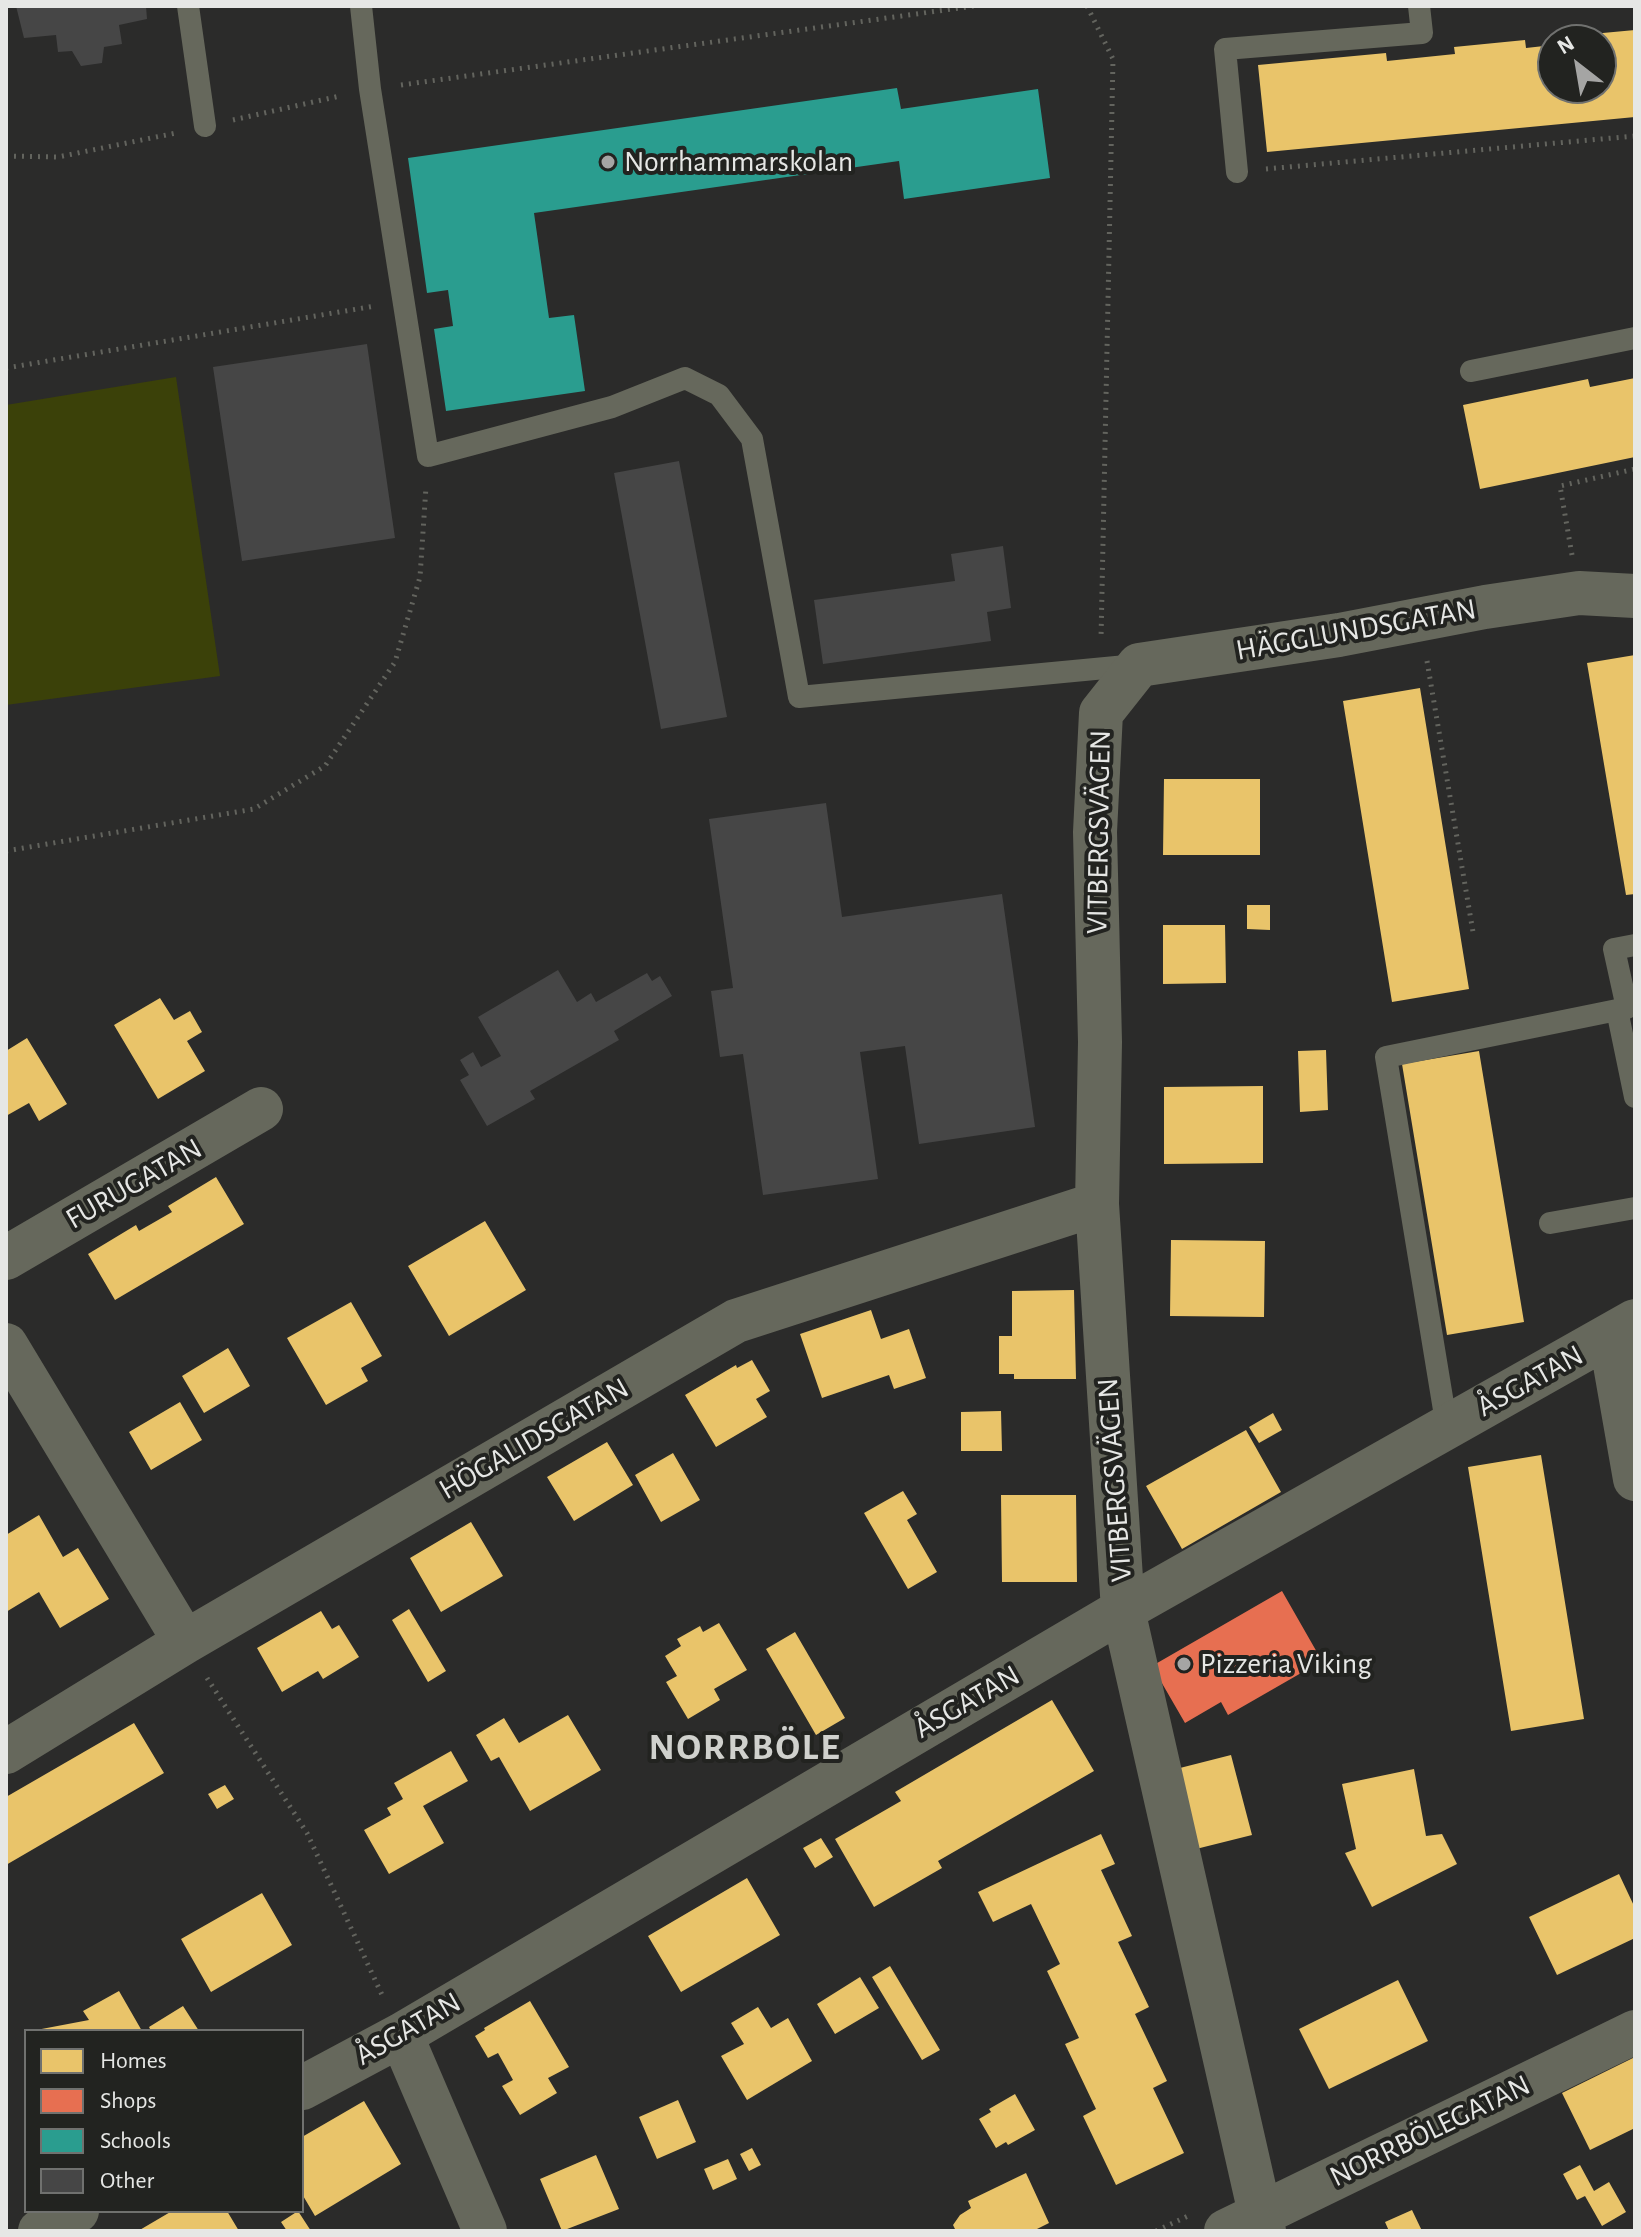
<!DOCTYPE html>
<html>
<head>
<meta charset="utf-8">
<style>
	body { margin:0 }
	#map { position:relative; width:1641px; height:2237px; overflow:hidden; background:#2b2b2a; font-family:"Alegreya Sans",sans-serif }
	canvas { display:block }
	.frame { position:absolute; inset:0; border:8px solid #e6e7e5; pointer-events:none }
	.legend { position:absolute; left:24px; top:2029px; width:280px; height:184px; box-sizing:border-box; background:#222320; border:2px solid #70716f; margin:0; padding:10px 14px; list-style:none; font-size:24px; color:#e6e7e5 }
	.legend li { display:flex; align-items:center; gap:16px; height:40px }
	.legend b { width:40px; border:2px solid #70716f }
	.north { position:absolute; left:1537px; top:24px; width:80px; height:80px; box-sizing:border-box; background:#222320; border:2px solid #70716f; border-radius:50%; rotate:329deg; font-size:22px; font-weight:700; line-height:32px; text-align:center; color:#e6e7e5 }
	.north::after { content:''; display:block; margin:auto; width:28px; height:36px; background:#a5a5a4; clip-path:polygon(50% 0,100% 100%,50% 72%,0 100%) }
</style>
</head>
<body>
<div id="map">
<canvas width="1641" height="2237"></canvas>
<div class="frame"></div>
<ul class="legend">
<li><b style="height:22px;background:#e9c46a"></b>Homes</li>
<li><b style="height:22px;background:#e76f51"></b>Shops</li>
<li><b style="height:22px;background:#2a9d8f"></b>Schools</li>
<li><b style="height:22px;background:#464646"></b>Other</li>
</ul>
<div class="north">N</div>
</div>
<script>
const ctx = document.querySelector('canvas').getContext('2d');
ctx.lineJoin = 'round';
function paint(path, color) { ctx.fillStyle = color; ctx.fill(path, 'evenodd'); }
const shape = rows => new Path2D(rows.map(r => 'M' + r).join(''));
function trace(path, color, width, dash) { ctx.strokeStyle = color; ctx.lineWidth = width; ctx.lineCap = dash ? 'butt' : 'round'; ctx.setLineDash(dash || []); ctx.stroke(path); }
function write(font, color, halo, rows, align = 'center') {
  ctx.font = font + ' "Alegreya Sans",sans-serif'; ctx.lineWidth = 8; ctx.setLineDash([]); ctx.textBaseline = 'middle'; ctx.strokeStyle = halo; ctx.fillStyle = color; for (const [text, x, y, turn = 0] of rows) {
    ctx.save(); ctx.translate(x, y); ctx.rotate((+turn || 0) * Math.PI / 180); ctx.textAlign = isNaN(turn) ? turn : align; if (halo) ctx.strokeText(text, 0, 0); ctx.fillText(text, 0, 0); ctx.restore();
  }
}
paint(shape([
	[176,377,220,676,6,705,6,405]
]), '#3b4109');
paint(shape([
	[1635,30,1635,117,1267,152,1258,65,1386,53,1387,61,1455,54,1454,47,1525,40,1526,48,1553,45,1553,88,1601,88,1601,40,1593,40,1592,34],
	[1635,378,1635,457,1480,489,1463,405,1588,379,1590,387],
	[1635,655,1635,894,1626,895,1587,663],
	[1420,688,1469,989,1392,1002,1343,701],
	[1164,779,1260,779,1260,855,1163,855],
	[1247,905,1270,905,1270,930,1247,929],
	[1163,925,1225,925,1226,983,1163,984],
	[160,998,174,1020,190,1011,202,1032,187,1041,205,1071,158,1099,114,1025],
	[27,1038,67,1104,39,1121,29,1103,6,1116,6,1051],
	[1326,1050,1328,1110,1300,1112,1298,1051],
	[1479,1051,1524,1322,1447,1335,1402,1064],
	[1263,1086,1263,1163,1164,1164,1164,1087],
	[216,1177,244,1224,115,1300,88,1254,136,1225,139,1231,172,1212,168,1206],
	[485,1221,526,1290,449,1336,408,1266],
	[1171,1240,1265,1241,1264,1317,1170,1316],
	[1074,1290,1076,1379,1014,1379,1014,1374,999,1374,999,1336,1012,1336,1012,1291],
	[351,1302,382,1356,361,1368,368,1381,326,1405,287,1338],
	[871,1310,881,1339,909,1329,926,1378,894,1389,889,1375,822,1398,800,1334],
	[228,1348,250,1386,204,1413,182,1376],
	[752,1360,770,1391,756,1399,767,1417,716,1447,685,1395,736,1365,737,1368],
	[180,1402,202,1440,151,1470,129,1432],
	[1001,1411,1002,1451,961,1451,961,1412],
	[1273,1413,1282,1430,1259,1443,1249,1427],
	[1246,1430,1281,1492,1182,1549,1146,1486],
	[607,1442,633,1485,574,1521,547,1477],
	[673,1453,700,1500,661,1522,635,1475],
	[1541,1455,1584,1719,1511,1731,1468,1467],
	[903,1491,917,1514,907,1520,937,1572,908,1589,864,1513],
	[1001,1495,1076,1495,1077,1582,1002,1582],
	[39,1515,63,1557,78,1548,109,1599,60,1628,39,1592,6,1612,6,1535],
	[471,1522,503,1576,441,1612,410,1558],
	[409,1609,446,1671,428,1682,392,1620],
	[321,1611,332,1629,339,1625,359,1657,323,1679,318,1671,282,1692,257,1648],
	[719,1623,747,1670,714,1689,720,1700,688,1719,666,1682,677,1676,665,1656,681,1646,677,1639,700,1626,703,1632],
	[795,1632,845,1718,816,1735,766,1649],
	[1052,1700,1094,1771,938,1861,942,1868,874,1907,835,1839,901,1801,895,1792],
	[568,1715,601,1770,530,1811,499,1757,491,1761,476,1735,504,1718,519,1743],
	[134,1723,164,1773,6,1865,6,1797],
	[451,1751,468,1781,423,1806,444,1843,389,1874,364,1830,391,1815,387,1808,403,1799,394,1783],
	[1231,1755,1252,1835,1196,1849,1176,1769],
	[1414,1769,1426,1836,1442,1834,1457,1864,1372,1907,1345,1853,1356,1849,1342,1784],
	[225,1785,234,1799,217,1809,208,1794],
	[1101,1834,1115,1864,1101,1870,1132,1936,1118,1942,1149,2007,1135,2014,1167,2081,1153,2088,1184,2153,1116,2185,1083,2116,1096,2109,1065,2044,1079,2038,1047,1971,1060,1964,1031,1904,993,1922,978,1892],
	[821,1838,833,1857,815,1868,803,1848],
	[1619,1874,1635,1908,1635,1938,1557,1975,1529,1917],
	[747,1878,780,1935,681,1992,648,1936],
	[262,1893,292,1945,211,1992,181,1939],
	[890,1966,940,2050,922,2060,872,1977],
	[860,1977,879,2008,835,2034,817,2004],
	[1398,1980,1428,2041,1329,2089,1299,2029],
	[119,1991,142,2031,31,2031,89,2020,83,2011],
	[530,2001,569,2067,548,2078,557,2093,520,2115,502,2086,513,2080,498,2053,488,2058,475,2036,485,2030,484,2028],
	[183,2006,199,2031,151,2031,149,2027],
	[758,2007,771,2028,788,2018,812,2061,747,2100,721,2056,744,2044,731,2023],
	[1635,2057,1635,2128,1590,2150,1562,2093],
	[1015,2094,1035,2130,1008,2145,1006,2142,996,2148,979,2119,991,2112,989,2109],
	[678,2100,696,2142,657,2159,639,2117],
	[364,2101,401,2164,315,2216,302,2194,302,2137],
	[752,2148,761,2165,749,2171,740,2154],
	[596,2155,619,2209,562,2231,540,2179],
	[728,2159,737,2179,713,2190,704,2169],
	[1580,2165,1594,2191,1609,2182,1626,2212,1602,2226,1585,2196,1577,2200,1563,2174],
	[1026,2173,1049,2223,1033,2231,956,2231,953,2225,960,2215,971,2208,968,2201],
	[1412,2210,1422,2231,1389,2231,1385,2222],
	[172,2211,227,2211,239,2231,138,2231],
	[298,2211,311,2231,287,2231,281,2222]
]), '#e9c46a');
paint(shape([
	[1282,1591,1322,1661,1228,1715,1221,1702,1185,1723,1152,1666]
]), '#e76f51');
paint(shape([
	[897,88,901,109,1038,89,1050,178,904,199,899,161,534,213,549,318,574,315,585,391,446,411,434,329,453,326,448,290,427,293,408,158]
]), '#2a9d8f');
paint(shape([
	[16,6,146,6,147,19,119,25,122,44,104,47,102,63,81,66,72,51,58,52,56,35,24,38],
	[367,344,395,538,242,561,213,367],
	[679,461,727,717,661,729,614,473],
	[1003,546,1011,608,987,612,991,641,823,664,814,600,955,581,951,554],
	[826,803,842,917,1002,894,1035,1127,919,1144,905,1046,860,1052,878,1179,763,1195,743,1054,720,1057,711,991,733,988,709,819],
	[558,970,577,1002,591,993,596,1002,647,973,652,981,660,976,672,996,614,1031,619,1040,530,1091,535,1099,487,1126,460,1080,469,1075,460,1060,473,1052,481,1067,501,1056,478,1017]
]), '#464646');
trace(shape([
	[1087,6,1113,59,1101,639],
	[401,85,974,6],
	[233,120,340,96],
	[6,156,58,157,176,133],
	[1266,169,1635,136],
	[6,368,375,306],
	[1572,555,1560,486,1635,469],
	[1427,661,1473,932],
	[6,851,254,809,325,766,395,662,420,577,426,487],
	[207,1678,307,1833,383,1997],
	[1156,2231,1188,2216]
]), '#63645e', 5, [2, 6]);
trace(shape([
	[188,6,205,126],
	[361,6,370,89,428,456,612,407,685,378,719,395,752,439,799,697,1137,665],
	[1237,172,1225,49,1422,33,1419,6],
	[1471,371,1635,338],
	[1617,1010,1635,1097],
	[1550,1223,1635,1208],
	[1447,1428,1386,1057,1627,1008,1614,949,1635,945]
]), '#66685c', 22);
trace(shape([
	[6,1258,261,1109],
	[1610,1336,1635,1479],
	[6,1345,185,1642],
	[6,1752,185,1642,736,1321,1097,1204],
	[401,2035,485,2231],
	[302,2088,401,2035,1123,1610,1635,1321],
	[40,2231,77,2211],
	[1226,2231,1635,2032],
	[1264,2231,1123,1610,1097,1204,1100,1042,1095,832,1101,713,1139,665,1339,635,1485,607,1579,593,1635,596]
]), '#66685c', 44);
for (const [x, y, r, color] of [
	[608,162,8,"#a5a5a4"],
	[1184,1664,8,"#a5a5a4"]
]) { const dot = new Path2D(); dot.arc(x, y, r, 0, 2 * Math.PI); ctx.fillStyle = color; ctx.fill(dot); trace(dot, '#222320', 3); }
write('30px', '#e6e7e5', '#222320', [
	["Norrhammarskolan",624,162],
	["Pizzeria Viking",1200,1664]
], 'left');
write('30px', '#e6e7e5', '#222320', [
	["HÄGGLUNDSGATAN",1356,630,-10],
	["VITBERGSVÄGEN",1099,832,-89],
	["FURUGATAN",134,1184,-30],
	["ÅSGATAN",1530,1381,-29],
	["HÖGALIDSGATAN",534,1439,-30],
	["VITBERGSVÄGEN",1115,1480,-94],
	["ÅSGATAN",967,1702,-30],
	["ÅSGATAN",408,2029,-30],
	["NORRBÖLEGATAN",1430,2131,-26]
]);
ctx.letterSpacing = '2px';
write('bold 38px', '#d0d1cd', '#222320', [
	["NORRBÖLE",745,1748]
]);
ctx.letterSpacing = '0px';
</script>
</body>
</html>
